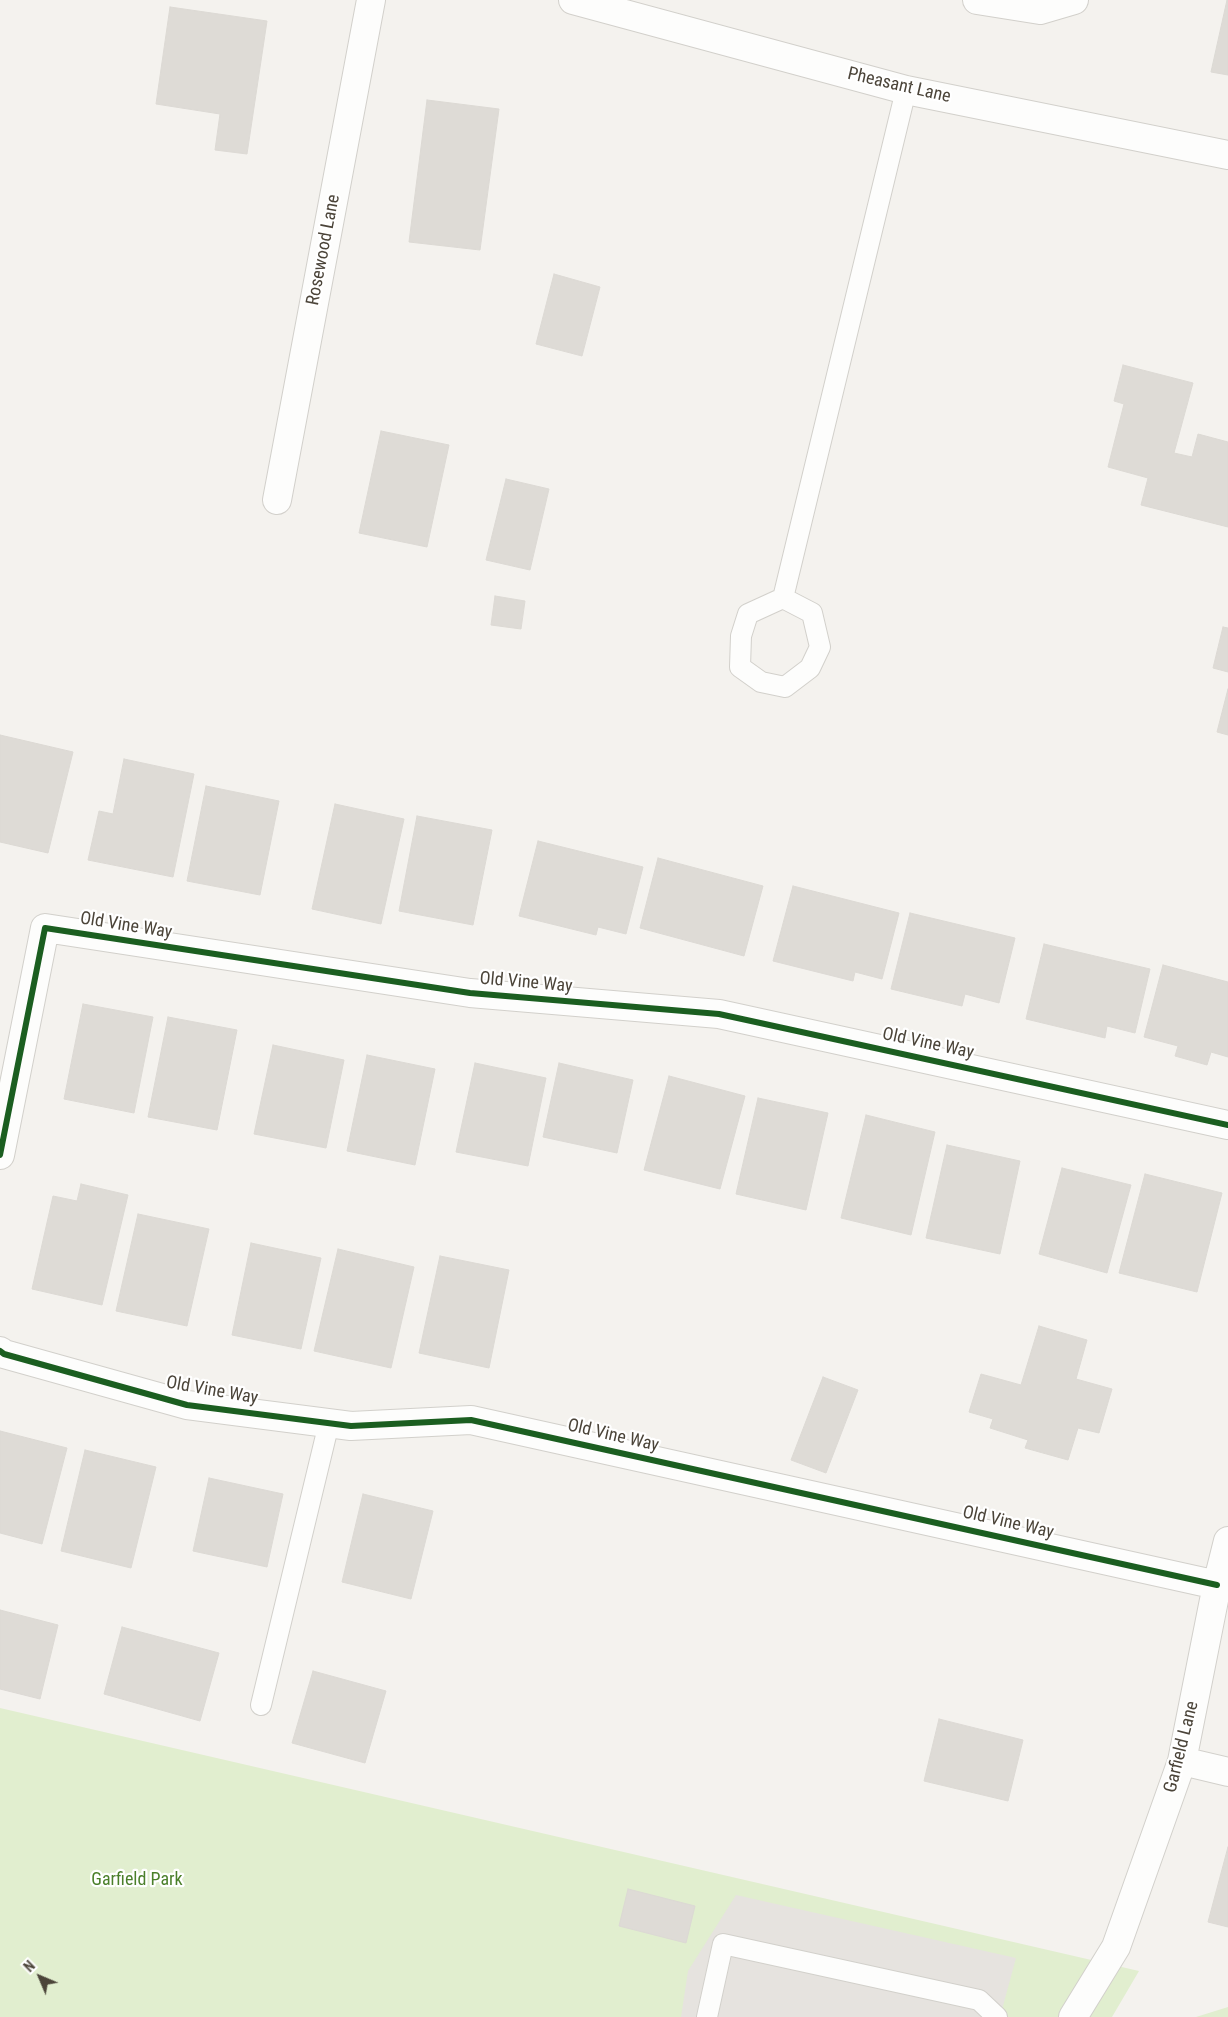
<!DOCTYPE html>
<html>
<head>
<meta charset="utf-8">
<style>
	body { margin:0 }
	#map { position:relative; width:1228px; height:2017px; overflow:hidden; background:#f4f2ee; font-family:"Roboto Condensed",sans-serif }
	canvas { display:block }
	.north { position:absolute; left:15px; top:1952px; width:50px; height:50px; -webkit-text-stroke:4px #fff; paint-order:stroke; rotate:315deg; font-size:14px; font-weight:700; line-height:20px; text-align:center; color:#4b4439 }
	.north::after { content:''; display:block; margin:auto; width:18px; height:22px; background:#4b4439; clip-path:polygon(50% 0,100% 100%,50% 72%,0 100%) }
</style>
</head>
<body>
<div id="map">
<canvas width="1228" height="2017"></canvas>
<div class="north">N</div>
</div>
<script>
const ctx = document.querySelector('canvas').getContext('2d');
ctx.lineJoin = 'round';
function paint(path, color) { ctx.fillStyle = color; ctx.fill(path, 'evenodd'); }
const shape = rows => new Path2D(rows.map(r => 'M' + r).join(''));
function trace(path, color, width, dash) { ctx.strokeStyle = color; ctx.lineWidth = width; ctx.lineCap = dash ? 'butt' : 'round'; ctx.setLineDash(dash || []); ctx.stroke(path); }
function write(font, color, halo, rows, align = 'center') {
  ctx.font = font + ' "Roboto Condensed",sans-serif'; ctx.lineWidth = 4.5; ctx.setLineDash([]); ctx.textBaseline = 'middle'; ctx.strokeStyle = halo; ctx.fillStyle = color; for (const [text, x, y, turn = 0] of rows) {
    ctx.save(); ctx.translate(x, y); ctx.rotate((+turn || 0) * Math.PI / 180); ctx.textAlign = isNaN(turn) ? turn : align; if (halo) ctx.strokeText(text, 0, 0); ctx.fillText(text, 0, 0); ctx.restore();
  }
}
paint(shape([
	[0,1708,1139,1971,1112,2017,0,2017],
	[1228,2007,1228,2017,1196,2017]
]), '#e1eecf');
paint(shape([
	[736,1895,1016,1958,1000,2017,681,2017,688,1971]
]), '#e6e3df');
const building = shape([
	[1227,0,1228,0,1228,75,1211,72,1227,0],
	[170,7,267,21,247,154,215,150,220,114,156,104,170,7],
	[427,100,499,109,480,250,409,242,427,100],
	[554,274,600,287,582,356,536,344,554,274],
	[1123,365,1193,383,1174,453,1192,457,1198,434,1228,442,1228,527,1141,505,1148,478,1108,467,1124,404,1114,401,1123,365],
	[381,431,449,445,427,547,359,533,381,431],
	[506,479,549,489,530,570,486,560,506,479],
	[495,596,525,601,521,629,491,625,495,596],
	[1223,627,1228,628,1228,672,1213,668,1223,627],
	[1228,689,1228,735,1217,732,1228,689],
	[0,735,73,752,48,853,0,842,0,735],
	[124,759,194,774,173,877,88,860,99,811,113,814,124,759],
	[206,786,279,801,260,895,187,881,206,786],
	[335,804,404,819,381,924,312,909,335,804],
	[417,816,492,830,473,925,399,911,417,816],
	[538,841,643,867,626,934,598,927,596,935,519,916,538,841],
	[658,858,763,886,744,956,640,928,658,858],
	[793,886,899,913,882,979,855,972,853,981,773,961,793,886],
	[910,913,1015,938,999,1003,965,994,962,1006,891,989,910,913],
	[1044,944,1150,969,1135,1033,1107,1026,1105,1038,1026,1019,1044,944],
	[1163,965,1228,982,1228,1057,1211,1052,1207,1065,1175,1056,1178,1046,1144,1037,1163,965],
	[83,1004,153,1017,134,1113,64,1099,83,1004],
	[168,1017,237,1030,217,1130,148,1117,168,1017],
	[273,1045,344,1060,326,1148,254,1134,273,1045],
	[367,1055,435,1069,415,1165,347,1151,367,1055],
	[475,1063,546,1078,528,1166,456,1152,475,1063],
	[559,1063,633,1080,617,1153,543,1137,559,1063],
	[669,1076,745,1096,720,1189,644,1170,669,1076],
	[758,1098,828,1113,806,1210,736,1194,758,1098],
	[866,1115,935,1132,911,1235,841,1218,866,1115],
	[947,1145,1020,1161,1000,1254,926,1238,947,1145],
	[1062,1168,1131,1185,1107,1273,1039,1254,1062,1168],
	[1145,1174,1222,1193,1197,1292,1119,1273,1145,1174],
	[81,1184,128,1195,102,1305,32,1289,53,1196,77,1201,81,1184],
	[138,1214,209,1229,187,1326,116,1311,138,1214],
	[251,1243,321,1258,301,1349,232,1335,251,1243],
	[338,1249,414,1267,391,1368,314,1351,338,1249],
	[440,1256,509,1270,489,1368,419,1353,440,1256],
	[1039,1326,1087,1340,1076,1379,1112,1389,1099,1433,1078,1428,1068,1460,1025,1448,1028,1440,990,1428,993,1419,969,1412,981,1374,1021,1385,1039,1326],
	[823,1377,858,1390,826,1473,791,1460,823,1377],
	[0,1431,67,1448,42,1544,0,1533,0,1431],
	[85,1450,156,1467,131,1568,61,1551,85,1450],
	[209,1478,283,1494,267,1567,193,1551,209,1478],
	[363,1494,433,1511,411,1599,342,1582,363,1494],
	[0,1610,58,1625,40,1699,0,1689,0,1610],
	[122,1627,219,1653,200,1721,104,1694,122,1627],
	[313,1671,386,1691,365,1763,292,1743,313,1671],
	[939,1719,1023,1740,1008,1801,924,1781,939,1719],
	[1228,1847,1228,1927,1208,1922,1228,1847],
	[628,1889,695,1906,686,1943,619,1926,628,1889]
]);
paint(building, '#dedbd6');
trace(building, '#dcd9d4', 1);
const service = shape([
	[783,598,812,613,820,647,810,668,785,687,761,682,740,667,741,636,748,614,783,598,906,90],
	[261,1705,329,1423],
	[707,2017,723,1944,979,2000,997,2017]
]);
const minor = shape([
	[573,0,906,90,1228,155],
	[977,0,1040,10,1074,0],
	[277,500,371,0],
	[0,1155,45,928,470,993,719,1014,1228,1125],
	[0,1351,4,1354,187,1405,351,1426,471,1420,1217,1585],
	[1182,1761,1228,1772],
	[1073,2017,1116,1947,1182,1761,1217,1585,1228,1541]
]);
trace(service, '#d2d0cb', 22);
trace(minor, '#d2d0cb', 30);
trace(service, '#fdfdfc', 20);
trace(minor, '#fdfdfc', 28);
trace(shape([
	[0,1155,45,928,470,993,719,1014,1228,1125],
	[0,1351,4,1354,187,1405,351,1426,471,1420,1217,1585]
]), '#1b5e20', 6);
write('18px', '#4b4439', '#fff', [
	["Pheasant Lane",899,86,13],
	["Rosewood Lane",324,250,-79],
	["Old Vine Way",126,926,9],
	["Old Vine Way",526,983,5],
	["Old Vine Way",928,1044,12],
	["Old Vine Way",212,1391,10],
	["Old Vine Way",613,1436,13],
	["Old Vine Way",1008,1523,13],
	["Garfield Lane",1182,1747,-76]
]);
write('18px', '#4a7f2a', '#fff', [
	["Garfield Park",137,1880]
]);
</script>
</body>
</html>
